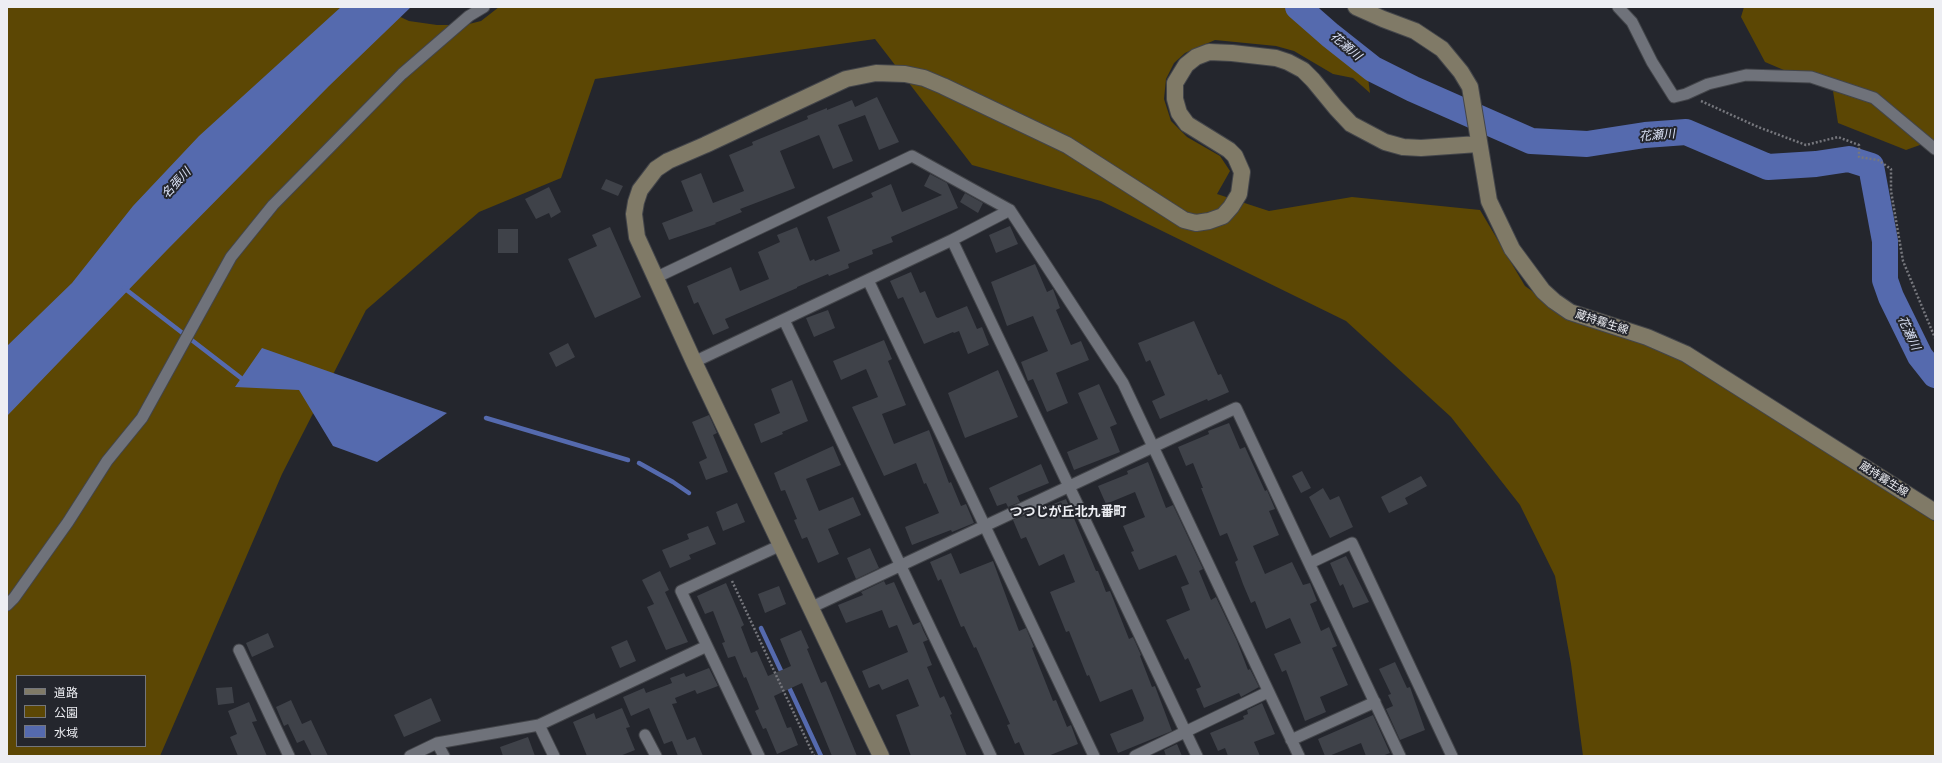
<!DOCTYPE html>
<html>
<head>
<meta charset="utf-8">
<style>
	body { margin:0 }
	#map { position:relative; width:1942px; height:763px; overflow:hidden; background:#24262d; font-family:Commissioner,"Noto Sans JP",sans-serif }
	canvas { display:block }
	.frame { position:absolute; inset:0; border:8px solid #edeef3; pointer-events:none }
	.legend { position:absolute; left:16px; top:675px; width:130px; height:72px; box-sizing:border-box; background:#24262d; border:1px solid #74767c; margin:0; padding:5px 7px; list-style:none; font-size:12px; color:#edeef3 }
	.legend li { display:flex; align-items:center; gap:8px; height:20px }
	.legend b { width:20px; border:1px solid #74767c }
</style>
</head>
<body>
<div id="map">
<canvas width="1942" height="763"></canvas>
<div class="frame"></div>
<ul class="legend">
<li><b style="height:5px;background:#807a67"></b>道路</li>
<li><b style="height:11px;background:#5c4704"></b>公園</li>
<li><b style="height:11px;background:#556aae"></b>水域</li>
</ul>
</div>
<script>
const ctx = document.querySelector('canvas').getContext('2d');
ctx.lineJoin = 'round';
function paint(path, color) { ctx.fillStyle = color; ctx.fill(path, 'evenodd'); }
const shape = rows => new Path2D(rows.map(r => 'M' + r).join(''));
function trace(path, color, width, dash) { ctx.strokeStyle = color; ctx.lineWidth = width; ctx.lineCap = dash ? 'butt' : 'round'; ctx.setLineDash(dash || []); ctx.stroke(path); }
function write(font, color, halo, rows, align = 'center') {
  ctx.font = font + ' Commissioner,"Noto Sans JP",sans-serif'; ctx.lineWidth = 4; ctx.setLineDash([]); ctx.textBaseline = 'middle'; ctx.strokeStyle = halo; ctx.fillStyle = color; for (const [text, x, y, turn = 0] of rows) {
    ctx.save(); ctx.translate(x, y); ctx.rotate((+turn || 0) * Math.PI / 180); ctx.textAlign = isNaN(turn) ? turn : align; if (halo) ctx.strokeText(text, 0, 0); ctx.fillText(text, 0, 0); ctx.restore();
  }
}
paint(shape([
	[7,7,379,7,409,21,437,25,465,25,481,21,499,7,1282,7,1297,12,1317,26,1367,70,1370,93,1353,78,1333,74,1294,51,1276,46,1215,40,1185,53,1174,63,1166,79,1164,99,1171,121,1187,137,1220,156,1230,171,1217,194,1269,211,1352,197,1480,210,1525,286,1570,318,1684,358,1935,522,1935,756,1583,756,1571,664,1555,576,1520,505,1451,417,1346,321,1101,201,972,165,875,39,595,79,561,178,479,212,366,310,282,474,160,756,7,756],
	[17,676,145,676,145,746,17,746],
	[1744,7,1935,7,1935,142,1931,141,1906,150,1838,123,1833,91,1765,62,1741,17]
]), '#5c4704');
paint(shape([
	[341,7,411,7,329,86,167,250,7,416,7,346,72,283,133,206,199,136],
	[262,348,447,413,377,462,333,446,299,390,235,387]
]), '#556aae');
trace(shape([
	[124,288,241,378],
	[486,418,628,460],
	[639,463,673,482,689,493],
	[761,628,783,675],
	[787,683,821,756]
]), '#556aae', 4.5);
trace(shape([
	[1298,7,1330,35,1373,69,1413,89,1531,141,1587,144,1645,135,1686,132,1768,167,1816,164,1849,159,1871,166,1885,241,1885,280,1891,297,1920,356,1935,375]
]), '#556aae', 26);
paint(shape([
	[877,97,899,142,879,150,865,115,838,125,853,161,833,169,819,135,780,151,795,188,740,209,742,212,715,223,716,224,669,240,662,223,693,211,681,181,701,173,713,203,744,191,729,155,753,145,752,142,808,119,807,116,827,108,827,110,852,100,855,107],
	[930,174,947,183,958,208,891,237,893,242,872,250,873,254,848,264,849,268,829,276,828,274,797,287,797,288,725,319,729,328,713,335,698,302,694,304,687,286,731,267,740,291,769,279,758,252,780,242,777,235,797,227,810,261,814,259,815,261,840,251,827,217,873,197,871,193,891,184,902,212,942,195,924,186],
	[606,179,623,186,618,196,601,189],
	[549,187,561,212,551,218,549,213,536,219,525,199],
	[965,193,983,203,978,213,960,202],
	[1010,226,1018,244,996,253,989,235],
	[610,227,641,297,595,318,568,259,597,246,592,235],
	[498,229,518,229,518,253,498,253],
	[1035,264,1047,292,1053,289,1060,308,1056,310,1071,345,1081,341,1089,360,1056,373,1068,403,1047,412,1033,379,1028,381,1021,362,1048,351,1033,316,1007,326,991,282],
	[911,272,920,293,925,291,936,317,938,318,967,306,977,329,982,327,989,345,968,354,959,331,954,333,953,332,924,344,903,297,898,299,890,281],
	[828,310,835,328,814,337,806,318],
	[1194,321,1218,375,1221,374,1229,392,1208,401,1207,399,1160,419,1152,401,1165,395,1150,360,1146,362,1138,343],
	[884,340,892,359,888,361,906,405,882,414,894,444,929,430,949,483,951,482,961,506,966,504,974,523,952,532,951,530,912,545,905,527,939,513,926,483,924,484,916,463,884,476,852,407,878,397,866,369,841,380,833,361],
	[568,343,575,357,556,367,549,353],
	[998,370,1018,417,965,438,948,393],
	[792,380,808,421,782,432,783,434,761,443,754,424,780,413,771,389],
	[1099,384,1117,424,1110,427,1120,452,1074,470,1067,452,1098,439,1078,393],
	[709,415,717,433,713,435,728,472,706,480,699,462,707,458,692,422],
	[1229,423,1240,449,1245,447,1265,491,1267,490,1275,509,1269,511,1279,535,1253,546,1265,574,1292,562,1303,585,1310,583,1317,601,1310,604,1321,631,1329,627,1337,646,1332,648,1348,685,1320,697,1326,712,1305,721,1286,670,1282,672,1274,654,1301,643,1290,618,1266,629,1255,601,1251,603,1243,584,1235,562,1238,560,1227,533,1220,536,1201,488,1203,488,1193,463,1186,466,1178,447,1209,434,1208,431],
	[833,446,841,465,806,479,819,511,853,497,861,515,828,529,839,554,818,563,807,537,802,539,794,520,797,519,785,490,781,491,774,473],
	[1148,462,1166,508,1173,505,1203,569,1199,571,1211,600,1216,597,1237,641,1248,670,1250,669,1259,687,1241,697,1239,693,1204,708,1196,689,1201,687,1188,658,1185,660,1166,620,1190,610,1181,587,1189,584,1176,555,1139,570,1131,552,1134,551,1123,526,1145,517,1135,492,1106,504,1098,486,1128,474,1127,471],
	[1041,464,1049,483,1017,496,1020,502,1008,507,1006,503,997,506,989,488],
	[1302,471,1311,488,1301,493,1292,476],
	[1421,476,1427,486,1405,498,1408,504,1389,513,1381,497],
	[1323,488,1330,500,1339,496,1353,527,1330,538,1309,497],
	[1066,499,1096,571,1098,571,1106,592,1110,591,1129,639,1133,637,1141,655,1140,656,1152,687,1155,686,1172,731,1118,753,1110,734,1143,721,1144,718,1132,689,1100,702,1089,675,1087,676,1069,631,1066,632,1050,592,1075,582,1064,554,1039,566,1026,537,1021,539,1013,520],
	[737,503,745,522,723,531,716,512],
	[708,526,716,544,689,555,691,559,670,568,662,550,689,539,687,534],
	[870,548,879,568,856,579,847,558],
	[951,553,960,574,993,561,1019,631,1026,628,1034,647,1032,648,1053,701,1056,700,1067,727,1071,725,1078,744,1048,756,1025,756,1019,742,1015,744,1007,725,1010,724,976,647,974,648,964,626,961,627,941,579,938,581,930,562],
	[1346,556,1369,602,1353,608,1343,584,1340,586,1330,563],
	[660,571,669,590,665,592,688,642,666,650,647,607,654,604,642,580],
	[884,581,886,585,894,582,913,625,920,622,923,630,928,640,923,642,932,665,927,667,940,698,944,696,952,714,950,715,967,756,911,756,896,715,919,706,908,679,882,690,879,684,869,688,862,671,908,652,897,625,889,628,882,610,846,623,838,605,863,595,861,592],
	[726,583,744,625,741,627,751,653,757,651,768,676,791,666,780,639,801,630,809,648,807,649,821,683,826,681,857,756,832,756,802,683,774,696,787,728,791,727,798,745,777,754,766,728,763,729,755,711,759,709,746,677,744,678,735,656,728,658,722,643,725,642,713,611,705,614,697,596],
	[779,586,786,604,765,613,758,594],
	[268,633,274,647,252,657,246,643],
	[627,640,636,661,620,668,611,647],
	[1395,662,1407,688,1410,687,1425,730,1400,740,1386,709,1393,706,1388,695,1391,694,1379,669],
	[709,668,718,686,697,694,695,690,675,698,677,703,672,704,687,740,695,737,703,756,678,756,672,741,664,744,649,708,631,716,623,697,644,688,646,693,672,683,670,678,684,673,686,677],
	[232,687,234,703,218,705,216,688],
	[431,698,441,721,404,737,394,715],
	[291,700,302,724,311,720,328,756,312,756,304,740,297,743,288,724,284,726,276,707],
	[249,702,257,721,252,722,267,756,238,756,230,737,237,734,228,711],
	[1262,703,1275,734,1254,742,1260,756,1228,756,1225,748,1218,751,1210,733,1244,719,1243,716,1248,714,1247,710],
	[622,708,630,727,626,728,635,750,620,756,587,756,573,722,594,713,596,719],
	[1373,715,1390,753,1382,756,1366,756,1361,743,1329,756,1325,756,1318,739],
	[528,737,535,756,503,756,500,747],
	[1177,744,1182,756,1166,756,1164,750]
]), '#3f4249');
const street = shape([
	[1618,7,1632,22,1652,62,1674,97,1686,94,1708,84,1746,75,1811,77,1874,98,1935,149],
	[1010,210,1123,383,1299,756],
	[952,240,1197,756],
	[655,278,912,156,1010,210,952,240,694,362],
	[868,280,1094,756],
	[784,320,991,756],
	[1310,563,1352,543,1452,756],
	[7,605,14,598,68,522,107,461,142,418,231,257,273,205,402,74,469,16,484,7],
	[810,608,1236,408,1400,756],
	[707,646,681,591,781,545],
	[239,650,289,756],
	[539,725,554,756],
	[645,735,656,756],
	[1291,740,1375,702],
	[437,743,444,756],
	[410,756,437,743,539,725,707,646,759,756],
	[1135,756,1268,692]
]);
const secondary = shape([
	[1356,7,1383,19,1415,31,1442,49,1461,72,1470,87,1489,201,1512,249,1543,291,1554,301,1570,312,1647,337,1686,354,1935,512],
	[881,756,694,362,637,237,634,214,636,202,640,190,656,169,668,161,705,145,846,79,876,73,905,74,924,78,943,86,1067,145,1184,220,1196,223,1209,221,1223,216,1231,207,1239,194,1242,172,1235,156,1229,150,1187,124,1179,113,1175,99,1175,83,1186,65,1196,57,1209,52,1232,53,1276,58,1288,62,1303,70,1313,80,1336,108,1351,124,1385,142,1403,147,1421,148,1478,144]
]);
trace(street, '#43454a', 13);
trace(secondary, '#43454a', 18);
trace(shape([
	[1701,101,1758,127,1806,145,1838,137,1859,145,1859,157,1878,160,1891,169,1891,191,1903,261,1935,338],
	[732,581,814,756]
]), '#76777d', 2.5, [2, 2]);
trace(street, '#6f727a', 11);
trace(secondary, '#807a67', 16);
write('11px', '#edeef3', '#24262d', [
	["蔵持霧生線",1602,322,18],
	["蔵持霧生線",1884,479,32]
]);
write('italic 12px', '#dce3f7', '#24262d', [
	["花瀬川",1346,46,40],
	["花瀬川",1657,135,-5],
	["名張川",176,183,-47],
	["花瀬川",1909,333,65]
]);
write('bold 13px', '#edeef3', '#24262d', [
	["つつじが丘北九番町",1068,512]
]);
</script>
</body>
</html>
